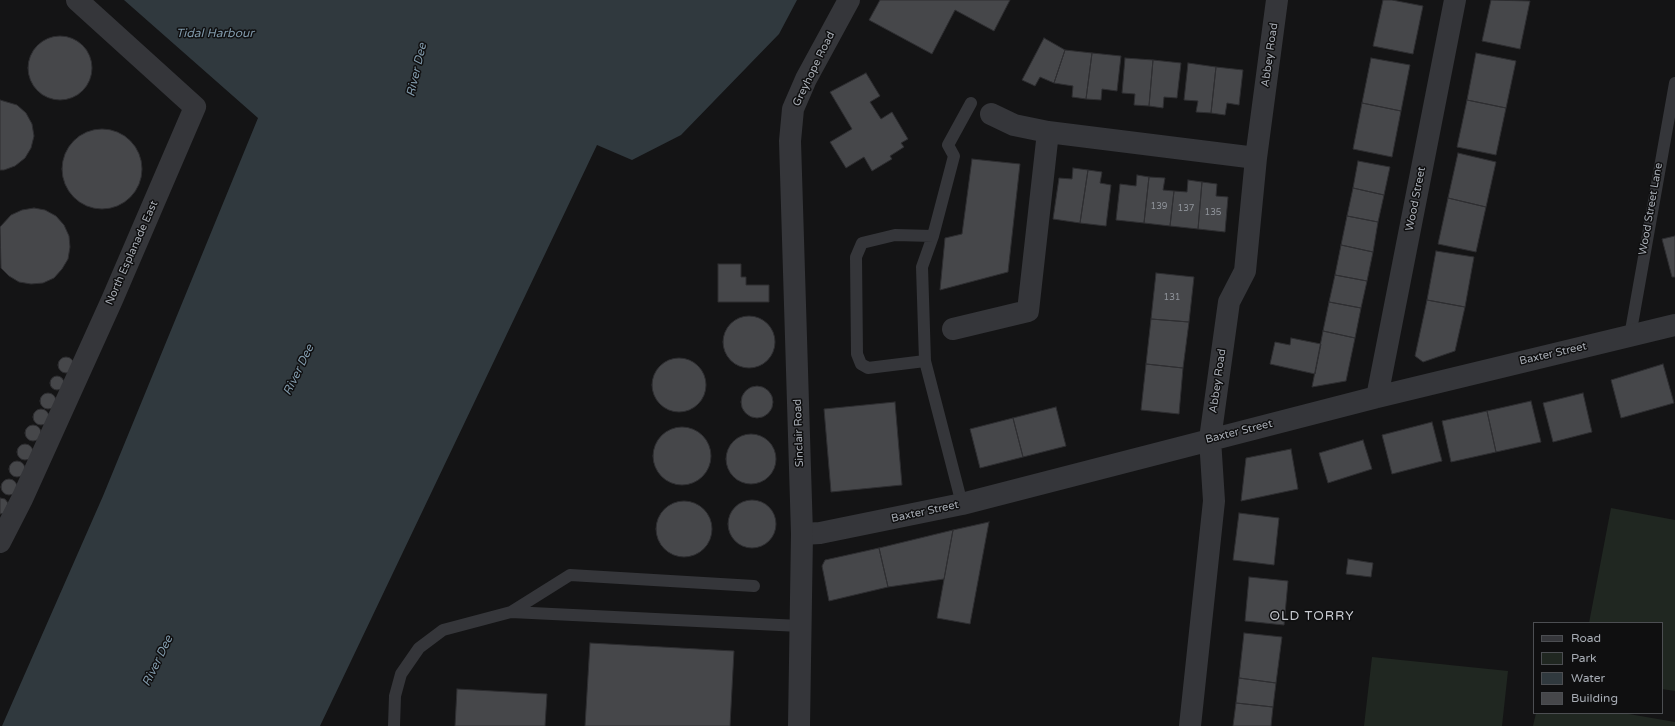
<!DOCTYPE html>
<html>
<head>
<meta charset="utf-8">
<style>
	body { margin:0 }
	#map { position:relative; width:1675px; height:726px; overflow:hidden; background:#141415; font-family:"Varela Round",sans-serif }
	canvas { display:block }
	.legend { position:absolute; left:1533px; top:622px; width:130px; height:92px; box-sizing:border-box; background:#0f0f10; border:1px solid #4c4e52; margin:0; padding:5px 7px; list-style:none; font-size:12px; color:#a7acb4 }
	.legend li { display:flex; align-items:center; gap:8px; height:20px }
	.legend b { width:20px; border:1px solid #4c4e52 }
</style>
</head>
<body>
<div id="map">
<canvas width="1675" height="726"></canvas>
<ul class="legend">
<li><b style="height:5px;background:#35363a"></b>Road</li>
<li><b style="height:11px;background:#202721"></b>Park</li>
<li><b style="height:11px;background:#30393e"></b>Water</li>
<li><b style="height:11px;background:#46474a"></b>Building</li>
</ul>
</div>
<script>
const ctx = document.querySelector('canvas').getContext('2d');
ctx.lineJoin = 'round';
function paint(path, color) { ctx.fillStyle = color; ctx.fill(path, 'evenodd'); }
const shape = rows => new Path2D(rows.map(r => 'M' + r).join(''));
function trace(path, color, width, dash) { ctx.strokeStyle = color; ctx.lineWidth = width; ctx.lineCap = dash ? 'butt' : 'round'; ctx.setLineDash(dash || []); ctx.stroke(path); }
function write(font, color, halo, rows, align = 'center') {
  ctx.font = font + ' "Varela Round",sans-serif'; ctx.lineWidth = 3; ctx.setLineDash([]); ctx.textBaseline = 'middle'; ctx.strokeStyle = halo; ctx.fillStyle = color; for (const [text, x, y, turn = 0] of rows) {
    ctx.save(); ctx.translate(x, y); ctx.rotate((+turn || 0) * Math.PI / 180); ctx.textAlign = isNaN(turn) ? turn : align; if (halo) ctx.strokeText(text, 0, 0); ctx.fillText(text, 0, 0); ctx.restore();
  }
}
paint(shape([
	[1611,508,1675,520,1675,691,1662,689,1662,623,1589,623],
	[1372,657,1508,671,1502,726,1364,726],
	[1536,713,1623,713,1675,722,1675,726,1533,726]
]), '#202721');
paint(shape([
	[124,0,797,0,779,34,681,135,632,160,597,145,320,726,2,726,103,496,258,118]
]), '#30393e');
const building = shape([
	[880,0,1010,0,994,31,955,10,932,54,869,20,880,0],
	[1383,0,1392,0,1423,6,1413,54,1373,46,1383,0],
	[1491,0,1530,1,1520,49,1482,41,1491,0],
	'28 68a32 32 0 1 1 64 0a32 32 0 1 1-64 0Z',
	[1044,38,1065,50,1054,83,1040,77,1035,86,1022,80,1044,38],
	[1065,50,1092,53,1086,99,1072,97,1073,86,1054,83,1065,50],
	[1092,53,1121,56,1117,91,1102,89,1101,100,1086,99,1092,53],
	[1476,53,1516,61,1506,108,1467,100,1476,53],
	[1125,58,1153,60,1149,106,1134,105,1135,94,1122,93,1125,58],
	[1371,58,1410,65,1401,111,1362,103,1371,58],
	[1153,60,1181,63,1177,98,1164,97,1163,108,1149,106,1153,60],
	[1188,63,1216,67,1211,113,1196,112,1198,101,1184,100,1188,63],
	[1216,67,1243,70,1239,105,1227,103,1225,115,1211,113,1216,67],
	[866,73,880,96,870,102,881,119,892,112,908,139,901,143,904,147,890,156,892,159,872,171,864,157,846,168,830,142,852,129,830,92,866,73],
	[0,100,17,105,26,113,32,124,34,136,31,148,25,158,15,166,4,170,0,170,0,100],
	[1467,100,1506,108,1496,155,1457,147,1467,100],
	[1362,103,1401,111,1392,157,1353,149,1362,103],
	'62 169a40 40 0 1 1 80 0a40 40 0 1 1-80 0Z',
	[1458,153,1496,162,1486,207,1448,198,1458,153],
	[972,159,1020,164,1008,272,940,290,945,238,962,234,972,159],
	[1358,161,1390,167,1384,195,1353,188,1358,161],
	[1073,168,1088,170,1080,223,1053,219,1059,178,1072,179,1073,168],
	[1088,170,1102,172,1100,183,1111,185,1106,226,1080,223,1088,170],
	[1137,175,1149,177,1144,223,1116,220,1120,184,1136,186,1137,175],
	[1149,177,1165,178,1163,190,1174,191,1170,226,1144,223,1149,177],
	[1188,180,1202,182,1198,229,1170,226,1174,191,1187,192,1188,180],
	[1202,182,1217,184,1216,196,1228,197,1225,232,1198,229,1202,182],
	[1353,188,1384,195,1378,222,1347,216,1353,188],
	[1448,198,1486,207,1476,252,1438,244,1448,198],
	[34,208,45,210,56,216,64,225,69,236,70,247,68,259,62,269,54,278,43,283,31,284,19,282,9,276,1,268,0,227,11,215,22,210,34,208],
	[1347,216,1378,222,1373,252,1341,245,1347,216],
	[1675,236,1675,277,1672,277,1662,239,1675,236],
	[1341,245,1373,252,1367,281,1335,275,1341,245],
	[1436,251,1474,257,1465,307,1427,300,1436,251],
	[718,264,741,264,741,277,746,277,746,285,769,285,769,302,718,302,718,264],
	[1156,273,1194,277,1189,322,1151,319,1156,273],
	[1335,275,1367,281,1361,308,1329,302,1335,275],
	[1427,300,1465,307,1455,351,1423,362,1415,356,1427,300],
	[1329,302,1361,308,1355,338,1323,331,1329,302],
	'723 342a26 26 0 1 1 52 0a26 26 0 1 1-52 0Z',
	[1151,319,1189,322,1183,368,1146,364,1151,319],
	[1323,331,1355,338,1346,381,1312,387,1323,331],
	[1291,338,1321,344,1315,374,1270,364,1275,342,1290,345,1291,338],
	'58 365a8 8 0 1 1 16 0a8 8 0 1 1-16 0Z',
	'652 385a27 27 0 1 1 54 0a27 27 0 1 1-54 0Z',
	[1146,364,1183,368,1179,414,1141,410,1146,364],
	[1663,364,1674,403,1621,418,1611,380,1663,364],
	'50 383a7 7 0 1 1 14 0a7 7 0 1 1-14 0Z',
	'741 402a16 16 0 1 1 32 0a16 16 0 1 1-32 0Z',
	[1583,393,1592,432,1553,442,1543,403,1583,393],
	'40 401a8 8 0 1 1 16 0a8 8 0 1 1-16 0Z',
	[1531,401,1541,442,1496,452,1487,411,1531,401],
	[895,402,902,485,831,492,824,409,895,402],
	[1056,407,1066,446,1023,457,1013,418,1056,407],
	'33 417a8 8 0 1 1 16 0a8 8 0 1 1-16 0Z',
	[1487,411,1496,452,1451,462,1442,421,1487,411],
	[1013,418,1023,457,980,468,970,429,1013,418],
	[1432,422,1442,461,1392,474,1382,435,1432,422],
	'25 433a8 8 0 1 1 16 0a8 8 0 1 1-16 0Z',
	'653 456a29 29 0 1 1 58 0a29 29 0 1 1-58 0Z',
	'726 459a25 25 0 1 1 50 0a25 25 0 1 1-50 0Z',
	[1363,440,1372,469,1328,483,1319,453,1363,440],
	'17 452a8 8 0 1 1 16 0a8 8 0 1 1-16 0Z',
	[1291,449,1298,489,1241,501,1246,458,1291,449],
	'9 469a8 8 0 1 1 16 0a8 8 0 1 1-16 0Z',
	'1 487a8 8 0 1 1 16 0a8 8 0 1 1-16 0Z',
	[0,498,5,499,8,503,5,513,0,514,0,498],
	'728 524a24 24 0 1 1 48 0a24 24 0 1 1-48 0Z',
	'656 529a28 28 0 1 1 56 0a28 28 0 1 1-56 0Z',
	[1239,513,1279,518,1274,565,1233,560,1239,513],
	[989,522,970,624,937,618,953,530,989,522],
	[953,530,944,579,888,587,879,548,953,530],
	[879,548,888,587,829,601,822,566,825,560,879,548],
	[1348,559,1373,563,1371,577,1346,574,1348,559],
	[1249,577,1288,581,1284,625,1245,621,1249,577],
	[1244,633,1282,637,1276,683,1239,678,1244,633],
	[590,643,734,651,730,726,585,726,590,643],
	[1239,678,1276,683,1273,707,1236,703,1239,678],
	[457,689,547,694,545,726,455,726,457,689],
	[1236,703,1273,707,1271,726,1233,726,1236,703]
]);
paint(building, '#46474a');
trace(building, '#2e2e31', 1);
trace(shape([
	[933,236,954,156,948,145,971,103],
	[1630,336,1675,83],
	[925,361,868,368,861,364,857,354,856,257,862,243,895,235,933,236,922,267,925,361,962,504],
	[511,612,800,626],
	[394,726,395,696,401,674,419,648,443,630,511,612,570,575,754,586]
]), '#35363a', 12);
trace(shape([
	[991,114,1014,125,1048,132],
	[953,329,1028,311,1048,132,1256,158],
	[1377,397,1455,0],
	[802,534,820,533,962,504,1377,397,1675,325],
	[0,542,22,499,112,300,195,107,77,0],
	[1190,726,1214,501,1210,439,1229,302,1245,271,1256,158,1277,0]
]), '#35363a', 22);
trace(shape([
	[799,726,802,534,790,141,793,109,806,79,849,0]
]), '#35363a', 22);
write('9px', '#8f939a', null, [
	["139",1159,207],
	["137",1186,209],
	["135",1213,213],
	["131",1172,298]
]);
write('11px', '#a7acb4', '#0f0f10', [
	["Abbey Road",1270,55,-82],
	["Greyhope Road",814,69,-64],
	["Wood Street",1416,199,-79],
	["Wood Street Lane",1651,209,-80],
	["North Esplanade East",132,253,-66],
	["Baxter Street",1553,354,-13],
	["Abbey Road",1218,381,-82],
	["Baxter Street",1239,432,-14],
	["Sinclair Road",799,433,-92],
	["Baxter Street",925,512,-12]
]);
write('italic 12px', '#819aab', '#0f0f10', [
	["Tidal Harbour",215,34],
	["River Dee",417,70,-77],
	["River Dee",299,370,-64],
	["River Dee",158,661,-64]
]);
ctx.letterSpacing = '1px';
write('13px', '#c7cad0', '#0f0f10', [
	["OLD TORRY",1312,617]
]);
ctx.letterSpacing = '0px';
</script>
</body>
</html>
